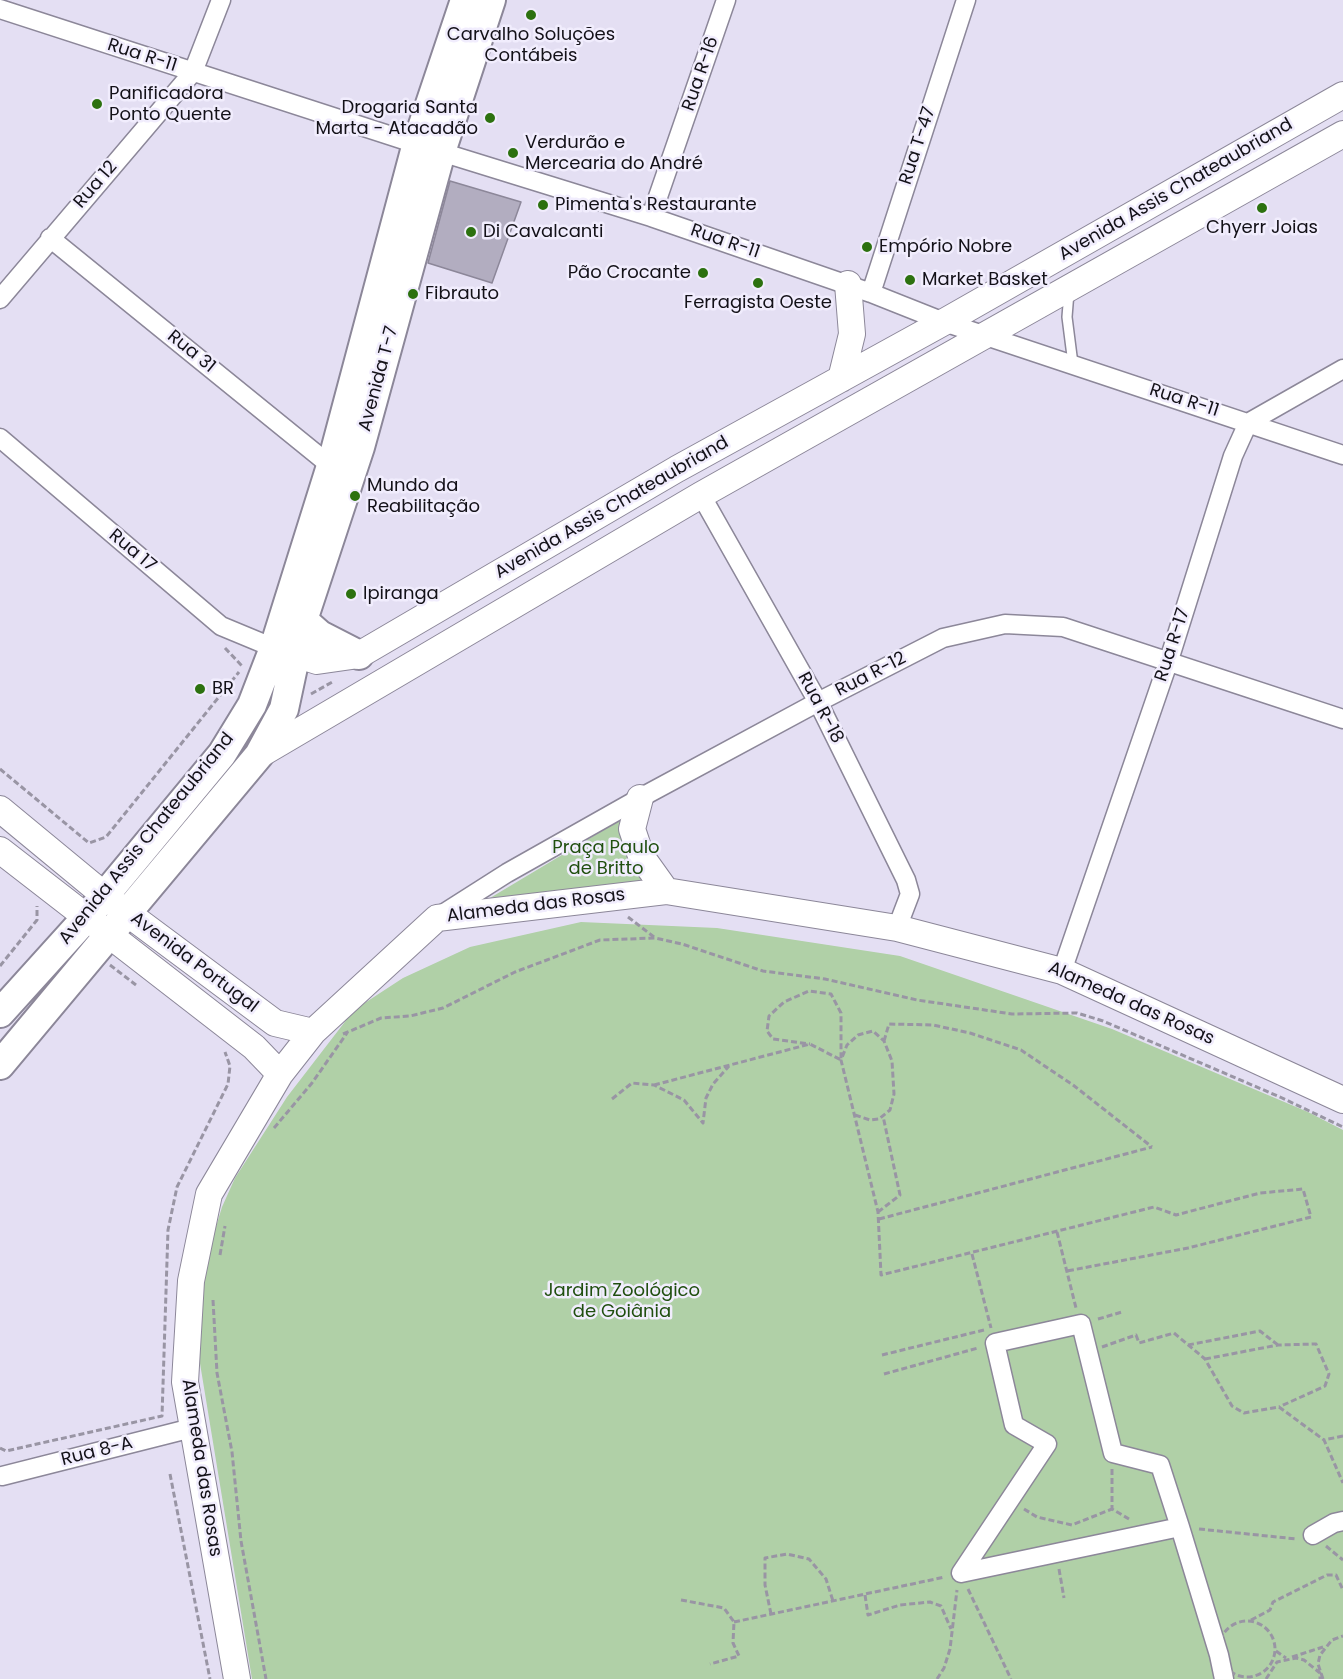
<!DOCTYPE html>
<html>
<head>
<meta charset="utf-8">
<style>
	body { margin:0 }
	canvas { display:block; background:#e4dff3 }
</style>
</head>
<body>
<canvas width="1343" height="1679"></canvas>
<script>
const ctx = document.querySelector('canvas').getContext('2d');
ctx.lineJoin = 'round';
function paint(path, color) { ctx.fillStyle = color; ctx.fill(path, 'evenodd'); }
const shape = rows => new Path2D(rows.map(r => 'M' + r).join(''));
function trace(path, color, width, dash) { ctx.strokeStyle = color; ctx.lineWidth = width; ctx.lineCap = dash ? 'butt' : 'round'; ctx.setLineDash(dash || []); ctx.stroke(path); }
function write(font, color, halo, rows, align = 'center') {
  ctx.font = font + ' Poppins,sans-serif'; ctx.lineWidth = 5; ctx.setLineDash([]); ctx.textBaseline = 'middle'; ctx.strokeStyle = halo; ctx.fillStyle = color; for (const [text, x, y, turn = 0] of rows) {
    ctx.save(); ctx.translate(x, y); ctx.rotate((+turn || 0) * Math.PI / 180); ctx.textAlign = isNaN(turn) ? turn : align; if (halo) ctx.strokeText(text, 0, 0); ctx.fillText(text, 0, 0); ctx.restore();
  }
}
paint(shape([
	[622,819,647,881,490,898],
	[581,922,717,928,900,956,1112,1029,1308,1112,1343,1130,1343,1679,252,1679,194,1327,203,1269,222,1207,235,1178,287,1097,354,1010,403,978,470,947]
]), '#b0d0a7');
const building = shape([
	[450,181,521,202,492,283,428,263,450,181]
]);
paint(building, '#b2adc0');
trace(building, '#8c8799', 1.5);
const lane = shape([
	[1069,292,1067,317,1073,364]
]);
const street = shape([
	[0,9,441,152,651,217,871,293,944,322,1343,455],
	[651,217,726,0],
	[50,238,331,466],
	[871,293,966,0],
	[0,299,193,72,221,0],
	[0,438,221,626,274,648],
	[701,495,818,702,906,880,910,894,897,928],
	[441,915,507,873,640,798,818,702,943,638,1005,624,1063,627,1343,719],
	[1062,971,1169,660,1233,456,1248,423,1343,369],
	[2,1476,192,1428],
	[1180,1527,961,1573,1047,1444,1014,1425,995,1343,1081,1324,1113,1453,1160,1465,1180,1527,1219,1655,1224,1679],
	[1313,1535,1334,1523,1343,1521]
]);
const secondary = shape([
	[841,379,852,334,848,284],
	[276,648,317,661,359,655,677,469,944,322,1343,95],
	[259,755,701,495,1343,134],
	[640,798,632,829,641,856,666,891],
	[0,809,115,904,275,1023,313,1032],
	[0,850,254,1047,280,1074],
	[237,1679,185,1382,191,1281,209,1194,280,1074,313,1032,437,918,666,891,897,928,1062,971,1343,1100]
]);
const primary = shape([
	[303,620,320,635,359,655],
	[0,1013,86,918,222,754,252,705,274,648,331,466,417,143,465,0],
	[0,1065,259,755,284,709,303,620,360,447,441,152,491,0]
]);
trace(lane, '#8c8799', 12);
trace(street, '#8c8799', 21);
trace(secondary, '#8c8799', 28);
trace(primary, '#8c8799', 32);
trace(shape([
	[225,648,243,667],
	[311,694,334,681],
	[0,769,89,843,106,837,239,672],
	[628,917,654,937],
	[110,965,136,985],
	[0,966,37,920,37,906],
	[343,1034,381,1018,410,1016,443,1008,515,972,600,940,655,938,682,944,763,971,825,979,917,1000,1012,1014,1077,1013,1103,1021,1280,1097,1343,1127],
	[884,1041,889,1024,933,1025,970,1033,1021,1050,1073,1085,1152,1147],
	[654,1085,810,1044,841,1060,841,1013,831,994,809,991,784,1002,769,1016,767,1031,773,1039,810,1044],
	[612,1099,632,1083,654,1085,684,1100,703,1123,706,1098,713,1084,729,1066],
	[855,1115,870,1120,879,1119,890,1110,894,1094,892,1061,884,1041,873,1031,858,1035,847,1045,841,1060,878,1212,881,1275,1154,1207,1176,1215,1260,1193,1303,1189,1311,1217,1188,1248,1067,1271],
	[274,1128,312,1083,347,1033],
	[878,1212,900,1195,883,1116],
	[879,1219,1152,1147],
	[1057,1232,1076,1308],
	[972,1254,991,1328],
	[220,1255,225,1226],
	[213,1300,217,1373,232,1452,241,1541,266,1679],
	[1098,1319,1122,1312],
	[1188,1345,1260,1331,1278,1345],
	[1102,1347,1136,1335,1139,1343,1174,1333,1205,1359,1232,1406,1244,1413,1279,1407,1324,1440],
	[882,1355,984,1330],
	[1205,1359,1278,1345,1316,1344,1329,1374,1325,1386,1279,1407],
	[884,1374,978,1348],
	[1343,1436,1324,1440,1343,1483],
	[0,1448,6,1451,162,1416,168,1230,177,1187,228,1084,230,1066,225,1052],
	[1112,1469,1112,1509,1129,1519],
	[170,1474,210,1679],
	[1024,1509,1037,1517,1072,1525,1112,1509],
	[1199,1529,1297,1539],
	[1326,1546,1343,1560],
	[1059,1569,1064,1598],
	[968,1589,1011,1679],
	[865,1595,868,1615,900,1605,930,1602,941,1606,951,1629],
	[681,1600,724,1608,734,1622,733,1643,739,1656,710,1664],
	[771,1614,765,1585,765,1558,787,1554,809,1559,826,1579,833,1601],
	[1251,1620,1270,1610,1273,1602,1327,1575,1336,1575,1343,1590],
	'1219 1649a28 28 0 1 1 56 0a28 28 0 1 1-56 0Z',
	[734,1622,945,1577],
	[1276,1651,1286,1658],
	[1292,1657,1323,1647],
	[937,1679,944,1668,950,1649,957,1590],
	[1266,1679,1277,1662,1296,1658,1304,1660,1320,1673,1320,1679],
	[1323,1679,1318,1664,1320,1655,1332,1640,1343,1636]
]), '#9995a4', 3, [6, 3]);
trace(lane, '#fff', 9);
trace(street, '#fff', 18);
trace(secondary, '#fff', 26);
trace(primary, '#fff', 28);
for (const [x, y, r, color] of [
	[531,15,6,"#2c710f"],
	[97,104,6,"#2c710f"],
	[490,118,6,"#2c710f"],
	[513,153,6,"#2c710f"],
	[543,205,6,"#2c710f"],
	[1262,208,6,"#2c710f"],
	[471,232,6,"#2c710f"],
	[867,247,6,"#2c710f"],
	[703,273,6,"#2c710f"],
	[910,280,6,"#2c710f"],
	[758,283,6,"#2c710f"],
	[413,294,6,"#2c710f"],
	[355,496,6,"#2c710f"],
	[351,594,6,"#2c710f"],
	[200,689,6,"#2c710f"]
]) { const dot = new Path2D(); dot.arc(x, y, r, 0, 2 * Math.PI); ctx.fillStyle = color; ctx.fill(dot); trace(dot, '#f1edfd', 2); }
write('18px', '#131118', '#f1edfd', [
	["Carvalho Soluções",531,35,"center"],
	["Contábeis",531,56,"center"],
	["Panificadora",109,94],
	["Ponto Quente",109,115],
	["Drogaria Santa",478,108,"right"],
	["Marta - Atacadão",478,129,"right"],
	["Verdurão e",525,143],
	["Mercearia do André",525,164],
	["Pimenta's Restaurante",555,205],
	["Chyerr Joias",1262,228,"center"],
	["Di Cavalcanti",483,232],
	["Empório Nobre",879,247],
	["Pão Crocante",691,273,"right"],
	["Market Basket",922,280],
	["Fibrauto",425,294],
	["Ferragista Oeste",758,303,"center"],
	["Mundo da",367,486],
	["Reabilitação",367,507],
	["Ipiranga",363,594],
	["BR",212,689]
], 'left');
write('18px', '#131118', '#f1edfd', [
	["Rua R-11",142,56,18],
	["Rua R-16",701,74,-71],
	["Rua T-47",918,146,-72],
	["Rua 12",96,185,-49],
	["Avenida Assis Chateaubriand",1176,190,-30],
	["Rua R-11",725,242,19],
	["Rua 31",191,352,39],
	["Avenida T-7",379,379,-75],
	["Rua R-11",1184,401,18],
	["Avenida Assis Chateaubriand",612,508,-30],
	["Rua 17",132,551,40],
	["Rua R-17",1173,645,-72],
	["Rua R-12",871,675,-27],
	["Rua R-18",820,708,62],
	["Avenida Assis Chateaubriand",147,839,-51],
	["Alameda das Rosas",536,906,-7],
	["Avenida Portugal",194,963,37],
	["Alameda das Rosas",1131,1004,24],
	["Rua 8-A",97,1452,-14],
	["Alameda das Rosas",201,1468,81]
]);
write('18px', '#204f0f', '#f1edfd', [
	["Praça Paulo",606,848],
	["de Britto",606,869],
	["Jardim Zoológico",622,1291],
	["de Goiânia",622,1312]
]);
</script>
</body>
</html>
